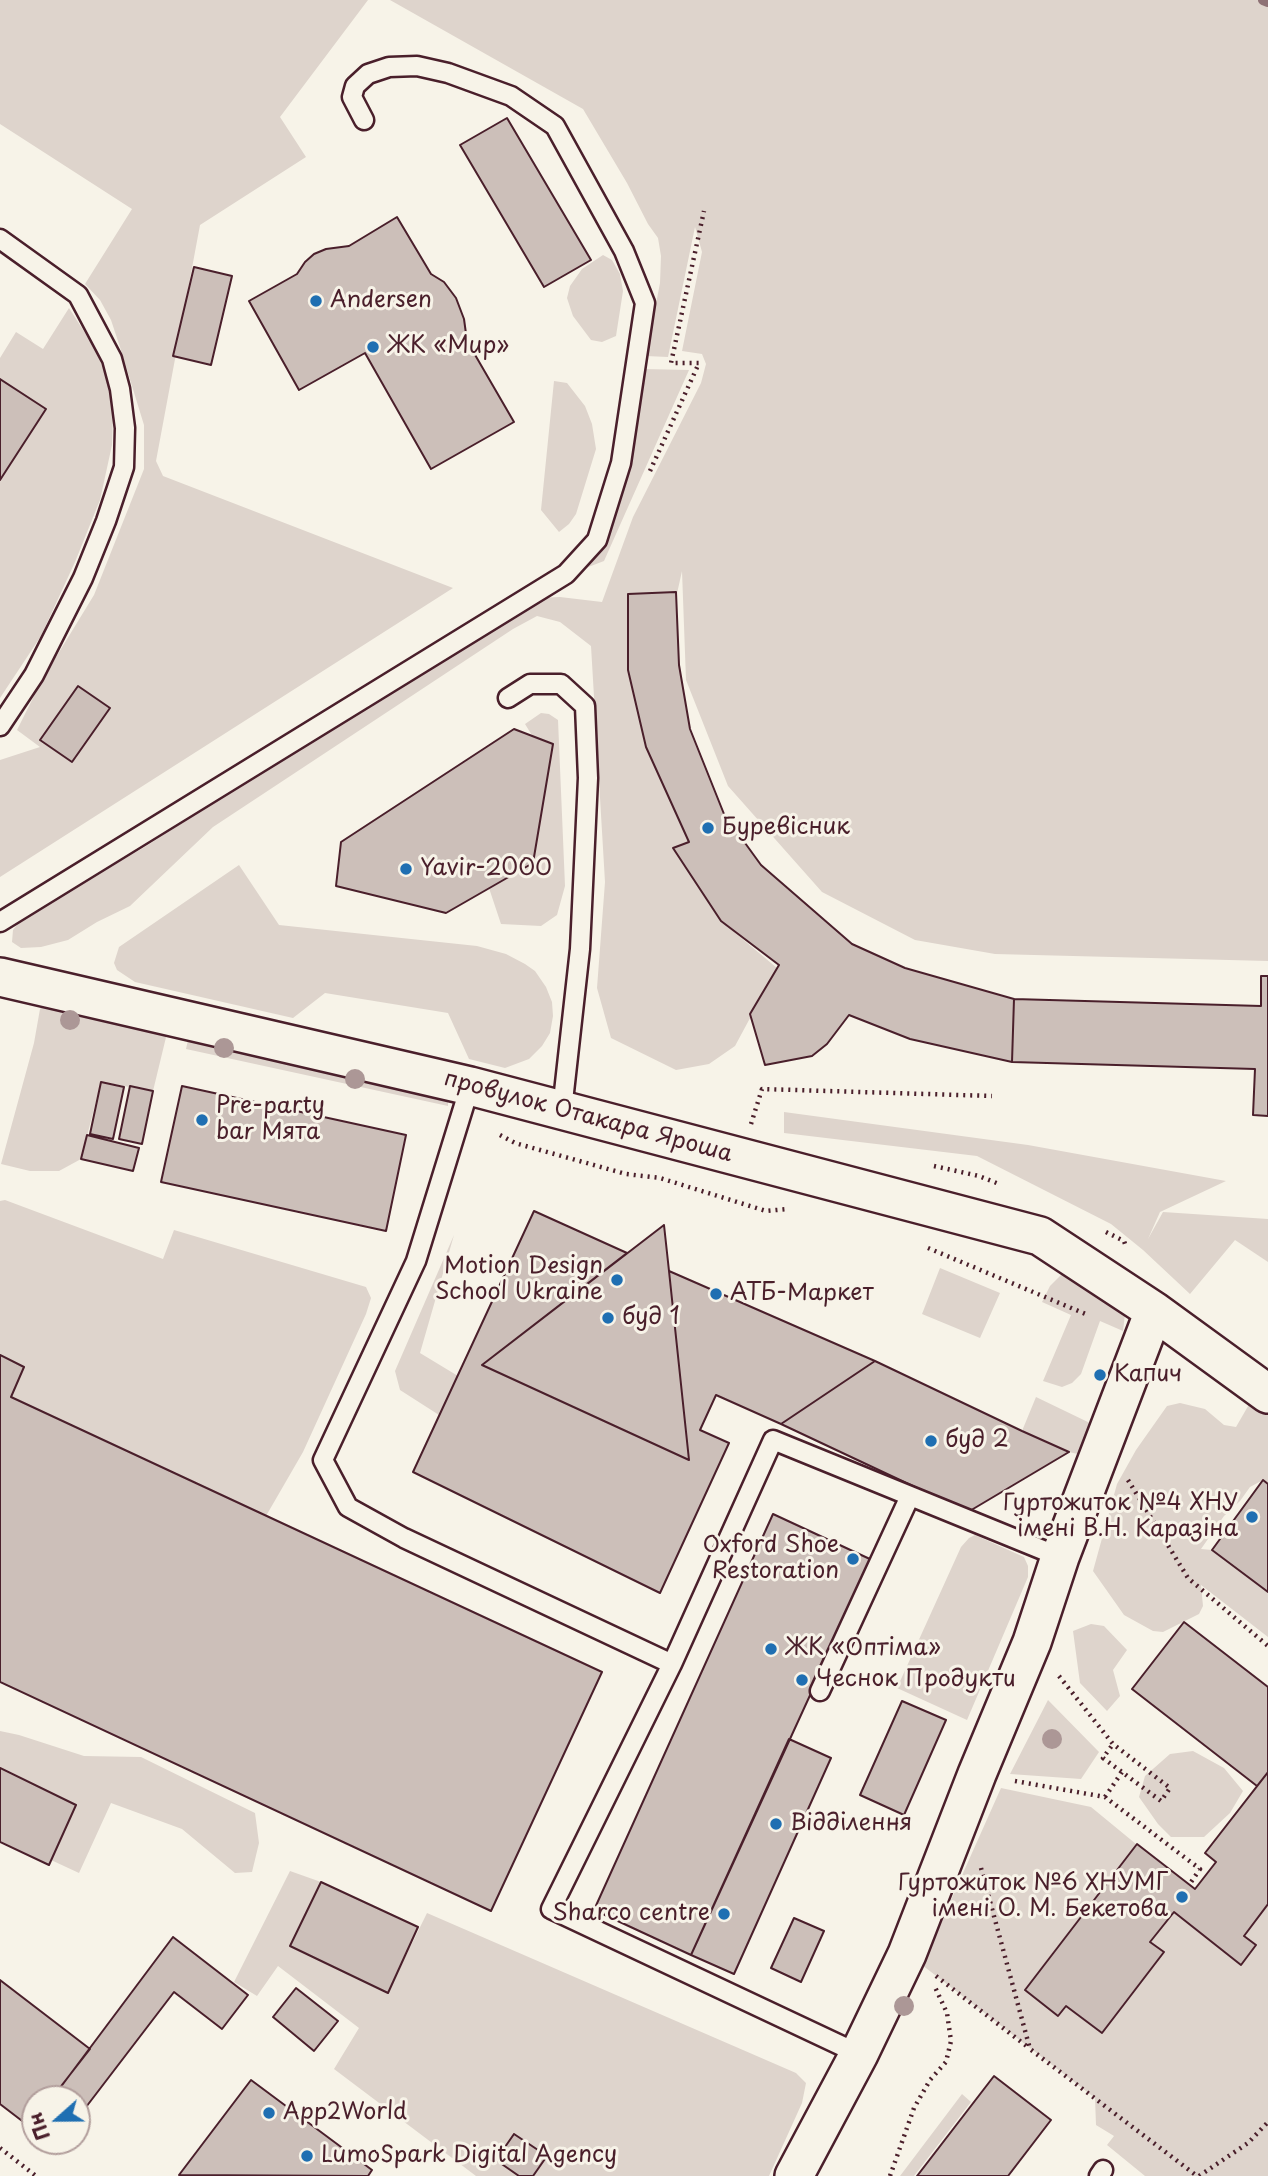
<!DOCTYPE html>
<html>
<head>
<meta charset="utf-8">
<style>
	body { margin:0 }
	#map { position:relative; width:1268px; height:2176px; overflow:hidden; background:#f7f3e8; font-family:"Playpen Sans",sans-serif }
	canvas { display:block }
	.north { position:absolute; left:21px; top:2085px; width:70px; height:70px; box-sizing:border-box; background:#f7f3e8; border:2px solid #b29e9c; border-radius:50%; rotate:249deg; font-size:19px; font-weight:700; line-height:28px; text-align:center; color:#4a1f2b }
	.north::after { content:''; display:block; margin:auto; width:24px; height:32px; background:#1f6fb2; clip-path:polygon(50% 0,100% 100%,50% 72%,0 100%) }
</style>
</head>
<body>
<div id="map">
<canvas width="1268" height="2176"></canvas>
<div class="north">Пн</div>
</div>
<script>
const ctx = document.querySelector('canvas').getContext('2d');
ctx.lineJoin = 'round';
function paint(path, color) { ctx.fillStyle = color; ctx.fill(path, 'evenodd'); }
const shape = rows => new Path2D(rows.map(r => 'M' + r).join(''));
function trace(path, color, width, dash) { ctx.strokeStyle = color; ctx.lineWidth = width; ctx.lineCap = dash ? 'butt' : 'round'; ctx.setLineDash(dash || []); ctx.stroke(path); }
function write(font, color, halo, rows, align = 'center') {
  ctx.font = font + ' "Playpen Sans",sans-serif'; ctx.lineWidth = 6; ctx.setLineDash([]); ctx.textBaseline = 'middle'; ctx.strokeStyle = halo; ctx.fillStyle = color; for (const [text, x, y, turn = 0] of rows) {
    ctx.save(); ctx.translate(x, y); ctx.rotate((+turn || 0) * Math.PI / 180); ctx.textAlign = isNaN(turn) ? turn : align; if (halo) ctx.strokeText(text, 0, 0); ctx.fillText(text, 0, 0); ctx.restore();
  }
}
paint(shape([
	[0,0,368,0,280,117,306,157,200,225,156,461,163,476,453,588,0,877,0,760,40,747,17,730,42,680,94,595,144,469,144,425,120,347,111,320,100,300,85,284,132,209,0,124],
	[390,0,1268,0,1268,961,995,954,915,940,822,892,728,786,686,680,682,571,676,598,628,594,628,670,646,747,689,842,674,849,721,921,777,968,735,1046,709,1064,676,1070,611,1038,597,988,605,882,591,646,560,622,537,616,513,629,213,827,130,906,97,922,68,940,41,947,21,948,12,942,13,930,22,918,143,848,538,598,560,597,602,602,633,517,701,383,706,364,702,354,682,351,702,252,695,227,668,357,646,356,660,283,661,256,658,238,648,224,627,183,583,109],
	[603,255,612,260,620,274,623,291,616,336,602,342,591,340,573,316,567,298,570,286,582,269],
	[69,308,96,350,107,380,113,414,112,445,100,500,75,562,41,636,0,698,0,358,16,332,43,349],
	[643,369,689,370,604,561,570,574,598,552],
	[554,381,567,383,585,406,592,424,596,449,576,514,569,524,559,532,541,510],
	[541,713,549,714,558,720,565,886,557,915,541,926,501,924,489,888,533,863,553,745,533,737,525,724],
	[239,865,279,925,477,946,506,954,525,964,535,971,546,987,552,1002,553,1016,550,1033,542,1046,529,1059,505,1068,469,1059,448,1013,325,993,293,1018,135,982,117,970,114,963,119,947],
	[44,1004,168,1029,153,1091,101,1082,81,1159,59,1171,30,1171,1,1164,34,1043,40,1009],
	[190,1031,448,1097,448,1106,186,1049],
	[784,1112,1028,1145,1226,1181,1160,1212,1148,1239,1163,1212,1268,1219,1268,1262,1235,1240,1190,1294,1143,1250,1111,1224,977,1156,784,1133],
	[5,1200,163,1259,174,1230,366,1287,371,1298,366,1314,303,1452,266,1516,11,1397,24,1367,0,1355,0,1201],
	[454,1235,420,1353,458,1376,439,1415,400,1390,395,1371],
	[940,1268,1000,1293,980,1338,922,1314],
	[1066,1270,1125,1314,1123,1331,1100,1321,1081,1374,1072,1383,1062,1387,1043,1381,1071,1315,1042,1302,1050,1286],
	[1036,1397,1092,1424,1082,1455,1069,1452,1022,1431],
	[1251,1401,1268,1403,1268,1483,1263,1480,1250,1487,1240,1501,1224,1516,1201,1549,1212,1550,1268,1592,1268,1637,1201,1585,1203,1606,1199,1614,1163,1632,1153,1631,1124,1615,1093,1571,1117,1484,1136,1450,1167,1406,1180,1403,1205,1409,1224,1425,1236,1427],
	[975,1535,1024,1557,1028,1566,1028,1577,967,1720,897,1688,961,1547,969,1538],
	[1091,1624,1104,1626,1127,1650,1113,1670,1120,1696,1107,1711,1080,1683,1073,1631],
	[1048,1700,1099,1752,1081,1779,1010,1774],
	[0,1731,19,1735,84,1756,141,1757,255,1813,259,1843,252,1872,235,1873,182,1829,111,1803,79,1873,51,1860,76,1805,0,1768],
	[1193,1751,1224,1768,1243,1791,1230,1813,1204,1837,1171,1837,1158,1824,1139,1797,1145,1776,1170,1754],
	[1001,1788,1091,1807,1136,1844,1025,1989,1058,2015,1066,2006,1163,1952,1150,1942,1174,1912,1241,1965,1256,1945,1244,1936,1268,1904,1268,2176,1145,2176,1107,2145,1114,2136,1096,2125,1095,2098,922,1965],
	[290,1871,321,1882,295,1949,388,1992,427,1913,796,2073,806,2083,802,2103,769,2176,476,2176,334,2069,359,2028,278,1966,257,1996,234,1982],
	[962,2094,971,2102,914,2176,900,2176]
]), '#ded4cc');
trace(shape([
	[1263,0,1268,2]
]), '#8e7275', 10);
const building = shape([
	[507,118,591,260,544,287,460,145,507,118],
	[397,217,431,274,444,282,456,298,464,319,467,341,514,422,431,469,365,353,299,390,249,301,297,274,305,262,314,254,326,249,349,246,397,217],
	[194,267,232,276,211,365,173,356,194,267],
	[0,379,46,409,0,480,0,379],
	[676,592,679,665,690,729,724,814,761,865,852,944,905,968,1014,999,1012,1062,910,1039,849,1015,827,1044,812,1056,765,1065,750,1014,779,965,721,921,673,848,689,842,646,747,628,670,628,594,676,592],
	[78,686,110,708,72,762,40,740,78,686],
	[514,729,553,744,533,863,446,913,336,886,341,842,514,729],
	[1261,976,1268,976,1268,1116,1253,1115,1255,1069,1012,1062,1014,999,1261,1006,1261,976],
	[101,1082,124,1087,113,1139,90,1134,101,1082],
	[130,1086,153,1091,142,1144,119,1139,130,1086],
	[182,1086,406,1135,386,1231,161,1182,182,1086],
	[87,1135,139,1148,133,1171,81,1159,87,1135],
	[534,1211,627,1253,482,1365,689,1460,669,1271,875,1361,781,1424,716,1395,700,1430,729,1443,660,1593,413,1472,534,1211],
	[664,1225,669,1271,689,1460,482,1365,664,1225],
	[0,1355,24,1367,11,1397,602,1672,491,1911,0,1682,0,1355],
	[875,1361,1022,1431,1069,1452,968,1512,781,1424,875,1361],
	[1263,1480,1268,1484,1268,1592,1212,1550,1263,1480],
	[773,1514,872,1560,691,1955,594,1910,773,1514],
	[1184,1622,1268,1687,1268,1772,1257,1786,1132,1689,1184,1622],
	[902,1701,946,1720,904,1815,860,1795,902,1701],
	[789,1739,831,1758,734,1974,691,1955,789,1739],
	[0,1768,76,1805,49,1865,0,1842,0,1768],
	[1268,1772,1268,1904,1244,1936,1256,1945,1241,1965,1174,1912,1150,1942,1164,1952,1102,2033,1066,2006,1058,2016,1025,1990,1137,1844,1195,1889,1216,1862,1205,1853,1268,1772],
	[321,1882,418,1927,388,1993,290,1946,321,1882],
	[794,1918,824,1931,801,1982,771,1968,794,1918],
	[173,1937,248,1995,222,2029,174,1992,83,2111,77,2107,77,2099,66,2099,57,2092,173,1937],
	[0,1980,90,2049,51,2099,35,2099,35,2120,30,2127,0,2104,0,1980],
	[296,1988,338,2021,314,2051,273,2017,296,1988],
	[994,2076,1051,2120,1008,2176,917,2176,994,2076],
	[251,2080,372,2170,368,2176,179,2175,251,2080],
	[514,2134,547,2156,533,2176,519,2176,496,2160,514,2134]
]);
paint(building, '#ccbfb9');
trace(building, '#4a1f2b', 2);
const lane = shape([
	[0,239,78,295,112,359,120,389,125,428,124,467,106,521,83,578,34,675,0,726],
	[508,698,530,684,561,684,585,706,588,778,580,949,562,1110],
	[0,922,566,574,597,540,621,463,645,303,624,251,555,126,511,96,448,73,417,66,389,67,368,74,355,86,352,97,364,120],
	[470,1086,416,1261,323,1460,348,1507,404,1538,672,1664,773,1440,1060,1557],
	[672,1664,551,1909,859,2054],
	[820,1691,910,1496],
	[1099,2176,1103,2170]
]);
const street = shape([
	[0,977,470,1086,1040,1236,1154,1311,1268,1394],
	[794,2176,859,2054,907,1954,977,1774,1032,1642,1060,1557,1154,1311]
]);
trace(lane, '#4a1f2b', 23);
trace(street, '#4a1f2b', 42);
trace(shape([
	[650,471,699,363,671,363,704,211],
	[751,1124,762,1089,992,1096],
	[500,1135,515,1143,626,1174,660,1178,766,1211,787,1209],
	[934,1166,979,1176,999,1184],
	[1106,1232,1124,1241,1126,1247],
	[928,1248,1088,1315],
	[1128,1480,1188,1578,1268,1646],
	[1059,1676,1113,1744,1170,1788,1161,1801,1103,1758,1113,1744],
	[1015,1781,1105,1797,1200,1869,1189,1885],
	[1105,1797,1122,1772],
	[981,1868,1030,2049,1197,2176],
	[936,1976,1029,2048],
	[0,2148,36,2176],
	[890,2176,914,2108,930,2080,946,2062,951,2041,947,2013,934,1985],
	[1199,2176,1248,2143,1268,2122]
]), '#4a1f2b', 4.5, [2, 5]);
trace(lane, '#f7f3e8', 18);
trace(street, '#f7f3e8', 37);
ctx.fillStyle = '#ac9796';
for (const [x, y] of [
	[70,1020],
	[224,1048],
	[355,1079],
	[1052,1739],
	[904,2006]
]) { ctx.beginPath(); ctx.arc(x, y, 10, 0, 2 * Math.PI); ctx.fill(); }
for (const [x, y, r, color] of [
	[316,301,7,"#1f6fb2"],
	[373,347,7,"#1f6fb2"],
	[708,828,7,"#1f6fb2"],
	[406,869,7,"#1f6fb2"],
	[202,1120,7,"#1f6fb2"],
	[617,1280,7,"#1f6fb2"],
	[716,1294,7,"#1f6fb2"],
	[608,1318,7,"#1f6fb2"],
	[1100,1375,7,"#1f6fb2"],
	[931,1441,7,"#1f6fb2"],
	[1252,1517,7,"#1f6fb2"],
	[853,1559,7,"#1f6fb2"],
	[771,1649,7,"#1f6fb2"],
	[802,1680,7,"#1f6fb2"],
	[776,1824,7,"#1f6fb2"],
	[1182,1897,7,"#1f6fb2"],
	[724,1914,7,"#1f6fb2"],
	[269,2113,7,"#1f6fb2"],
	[307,2156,7,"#1f6fb2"]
]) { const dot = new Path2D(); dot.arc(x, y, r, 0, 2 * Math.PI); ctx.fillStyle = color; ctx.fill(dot); trace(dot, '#f7f3e8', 2.5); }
write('23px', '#4a1f2b', '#f7f3e8', [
	["Andersen",330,301],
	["ЖК «Мир»",387,347],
	["Буревісник",722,828],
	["Yavir-2000",420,869],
	["Pre-party",216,1107],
	["bar Мята",216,1133],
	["Motion Design",603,1267,"right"],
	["School Ukraine",603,1293,"right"],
	["АТБ-Маркет",730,1294],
	["буд 1",622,1318],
	["Капич",1114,1375],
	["буд 2",945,1441],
	["Гуртожиток №4 ХНУ",1238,1504,"right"],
	["імені В.Н. Каразіна",1238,1530,"right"],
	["Oxford Shoe",839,1546,"right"],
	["Restoration",839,1572,"right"],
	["ЖК «Оптіма»",785,1649],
	["Чеснок Продукти",816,1680],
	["Відділення",790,1824],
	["Гуртожиток №6 ХНУМГ",1168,1884,"right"],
	["імені О. М. Бекетова",1168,1910,"right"],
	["Sharco centre",710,1914,"right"],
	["App2World",283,2113],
	["LumoSpark Digital Agency",321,2156]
], 'left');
write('23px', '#4a1f2b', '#f7f3e8', [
	["провулок Отакара Яроша",588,1117,15]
]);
</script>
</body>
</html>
